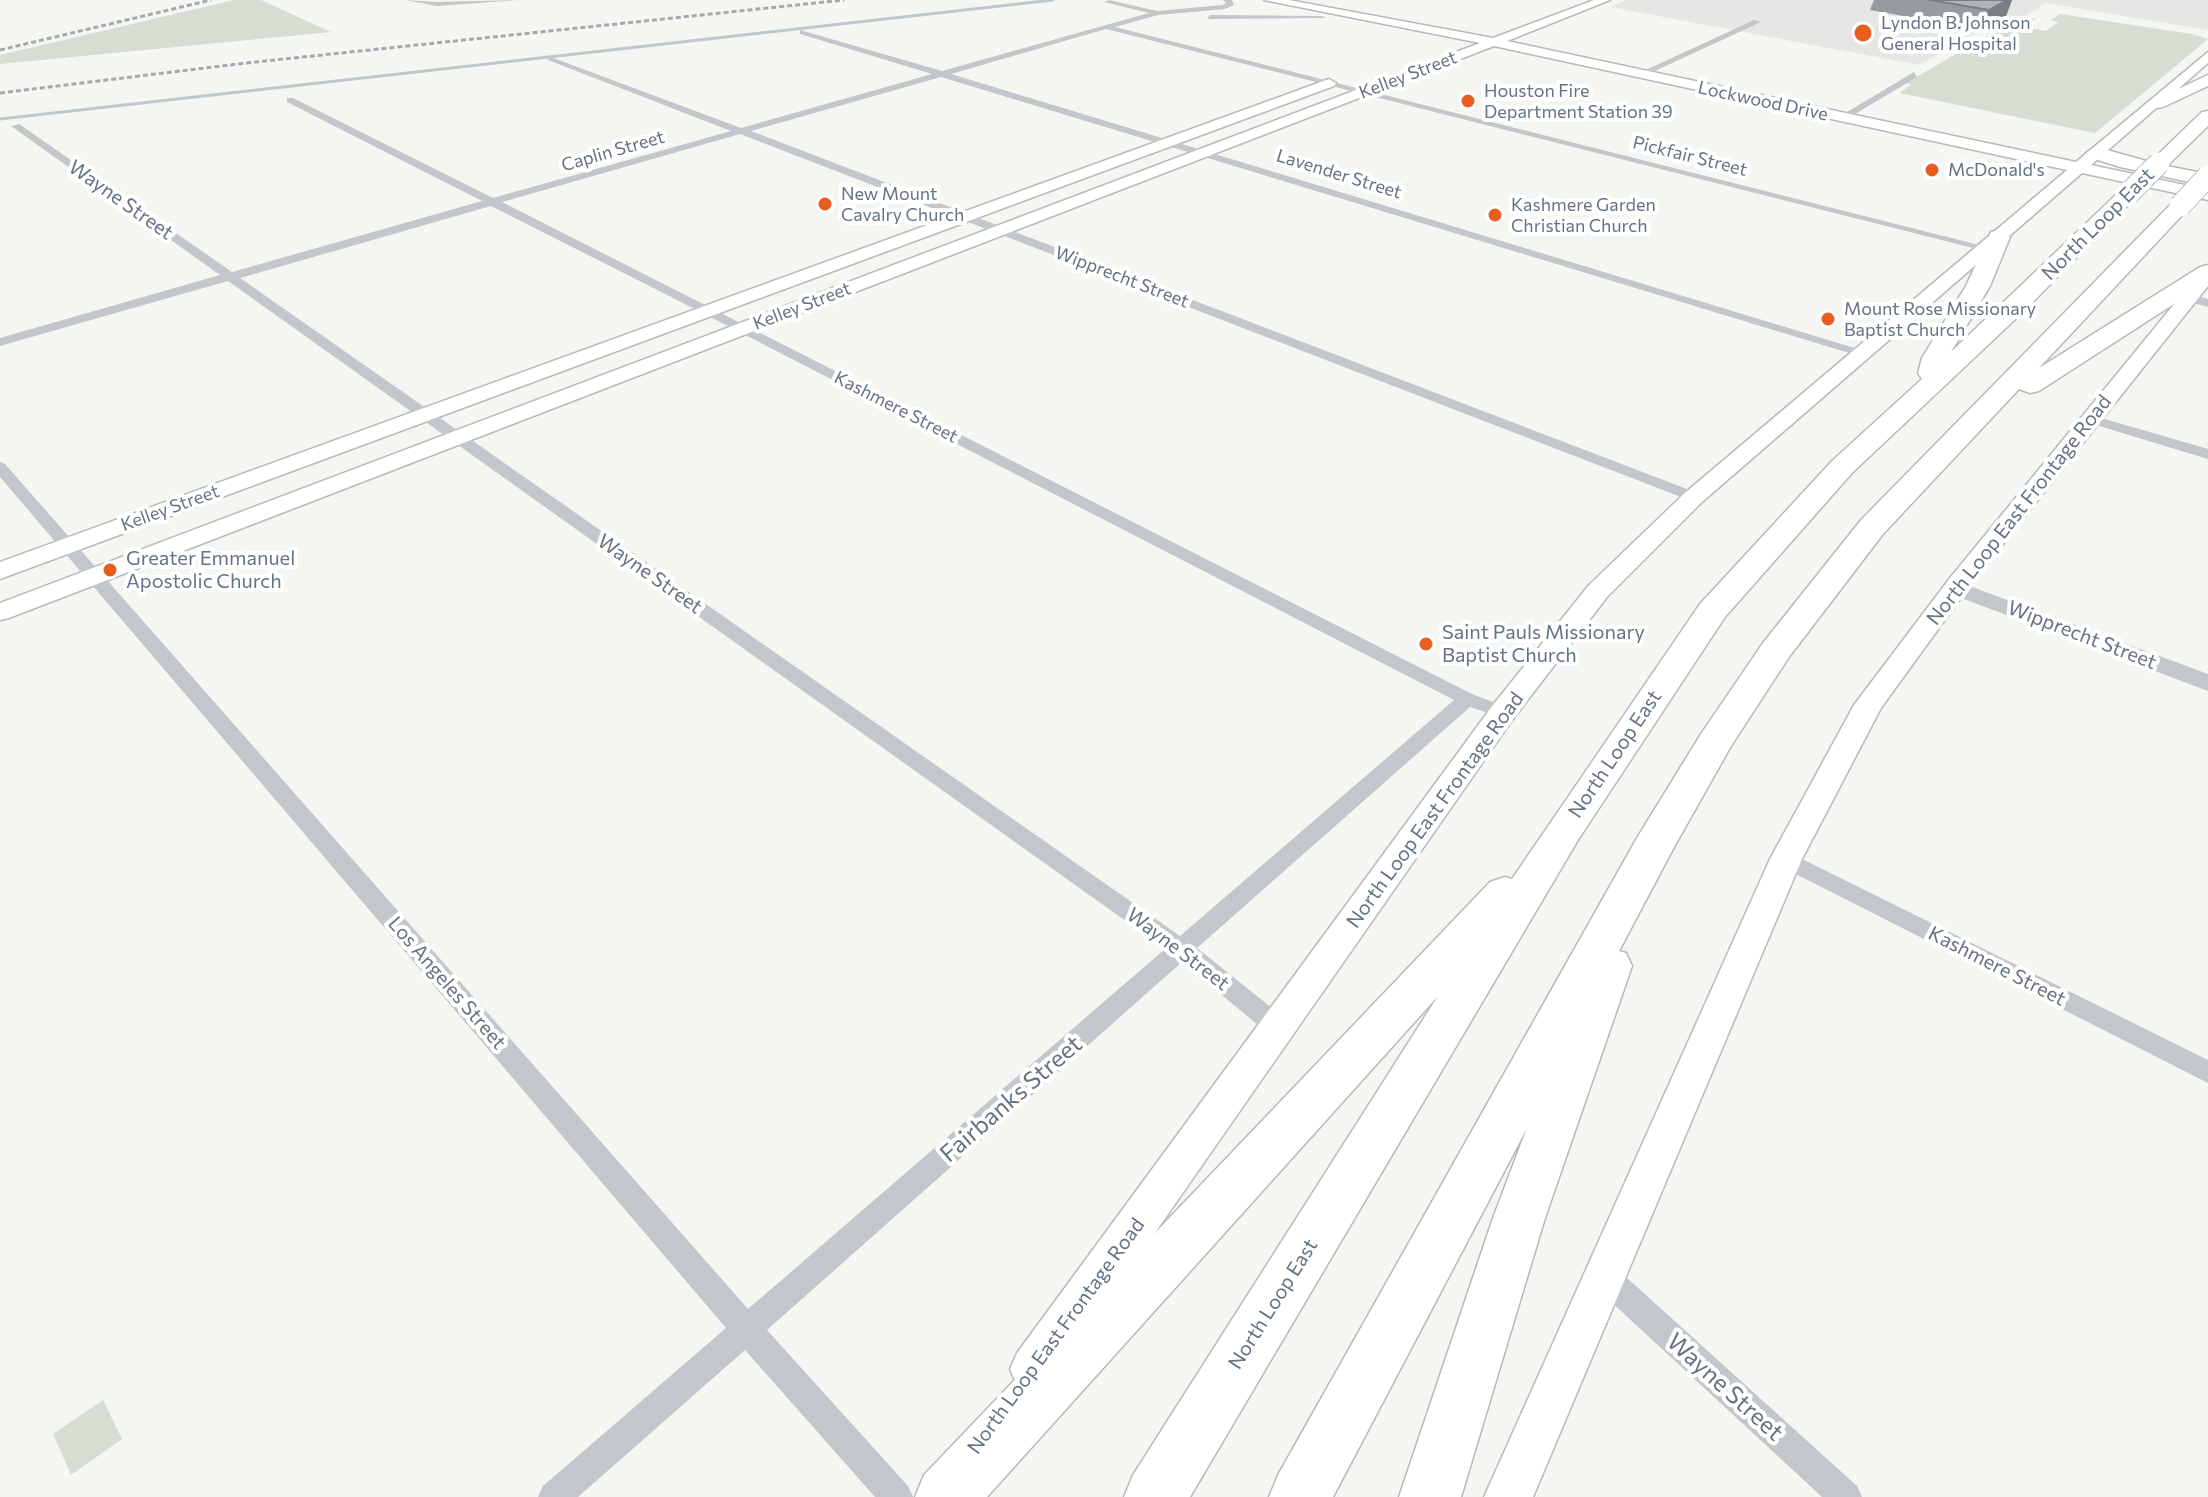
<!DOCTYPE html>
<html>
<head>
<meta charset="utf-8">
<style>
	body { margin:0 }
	canvas { display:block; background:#f5f6f2 }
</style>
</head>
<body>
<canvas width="2208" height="1497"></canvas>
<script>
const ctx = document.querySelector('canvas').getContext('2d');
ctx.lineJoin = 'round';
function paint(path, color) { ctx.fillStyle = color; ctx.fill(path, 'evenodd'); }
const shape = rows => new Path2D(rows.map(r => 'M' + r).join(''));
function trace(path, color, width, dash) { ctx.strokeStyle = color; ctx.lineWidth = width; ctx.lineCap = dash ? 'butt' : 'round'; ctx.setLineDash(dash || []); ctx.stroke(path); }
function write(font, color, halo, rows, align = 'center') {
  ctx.font = font + ' Commissioner,sans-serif'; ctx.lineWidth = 8; ctx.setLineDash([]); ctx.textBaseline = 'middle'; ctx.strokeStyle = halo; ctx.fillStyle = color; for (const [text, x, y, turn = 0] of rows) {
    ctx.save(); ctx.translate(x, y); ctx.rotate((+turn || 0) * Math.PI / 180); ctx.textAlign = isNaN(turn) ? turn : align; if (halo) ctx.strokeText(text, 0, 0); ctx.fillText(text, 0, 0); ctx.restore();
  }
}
paint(shape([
	[1626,0,2208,0,2208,30,2046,3,1996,35,1978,32,1919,65,1610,7]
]), '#e6e7e5');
paint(shape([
	[234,0,261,0,331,32,0,64,0,55],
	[2060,14,2192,34,2208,39,2095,133,1899,93,1911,85,1906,83,2022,16,2036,19,2025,27,2046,31,2059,22,2050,20],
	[103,1400,122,1439,71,1475,53,1434]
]), '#d6ddd3');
trace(shape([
	[0,119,1053,0]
]), '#bec8ce', 3);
const secondary = shape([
	[1264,0,1289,0,1493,38,1594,0,1610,0,1507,41,2076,162,2208,52,2208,63,2091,165,2208,190,2208,200,2082,173,1702,502,1607,597,1513,719,1049,1385,1033,1392,1017,1385,1010,1369,1017,1353,1493,705,1589,585,1686,492,2067,170,1494,46,9,618,0,620,0,603,1480,43,1264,0],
	[1329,79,1336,83,1334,86,0,579,0,562,1329,79],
	[2208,269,2208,286,1968,588,1881,708,1802,859,1533,1497,1484,1497,1770,859,1854,705,1950,578,2202,270,2208,269]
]);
const motorway = shape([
	[2208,75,2208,86,2163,107,2157,108,2148,103,2208,75],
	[2208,111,2208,126,2167,166,2208,174,2208,186,2120,167,2089,157,2086,153,2096,147,2150,162,2202,112,2208,111],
	[2128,188,2138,194,2135,198,2023,312,1852,473,1725,617,1578,840,1190,1497,1124,1497,1133,1475,1438,996,987,1497,915,1497,924,1475,1490,882,1505,877,1512,879,1700,604,1832,461,1922,379,1918,373,1922,358,1966,286,1991,232,1999,230,2010,237,1990,286,1951,352,2121,190,2128,188],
	[2180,200,2187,202,2190,206,2187,210,2039,368,2200,267,2208,265,2208,282,2039,391,2030,393,2019,389,1883,534,1789,657,1731,746,1673,849,1619,951,1626,953,1632,966,1545,1218,1461,1497,1399,1497,1493,1218,1527,1128,1333,1497,1269,1497,1278,1475,1637,838,1701,734,1763,643,1861,520,2173,202,2180,200]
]);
trace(secondary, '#b5babf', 3);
trace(motorway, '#b6b9bc', 3);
paint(shape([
	[405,0,437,2,519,0,437,6,405,0],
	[1109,0,1157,11,1223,5,1226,3,1223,0,1232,0,1234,5,1225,9,1158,15,1115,27,1991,248,1985,251,1106,29,951,74,1871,353,1859,356,941,77,751,131,1700,494,1700,500,1694,502,740,134,502,202,1474,695,1510,708,1513,712,1503,718,1470,707,1197,948,1288,1021,1291,1028,1288,1035,1279,1038,1270,1035,1182,962,767,1330,908,1486,913,1497,875,1497,745,1350,578,1497,538,1497,543,1486,726,1328,0,477,0,462,5,464,748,1309,1165,949,228,281,0,346,0,338,220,275,11,126,19,124,232,272,482,201,287,102,287,98,293,98,493,198,731,131,548,60,548,56,741,128,932,74,800,34,800,30,942,71,1149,13,1104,2,1109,0],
	[491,206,691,307,1454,700,1180,936,240,278,491,206],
	[1210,15,1322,16,1326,18,1207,19,1210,15],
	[1754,20,1761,22,1644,76,1637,74,1754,20],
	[1914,72,1917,77,1845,120,1837,118,1914,72],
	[2190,294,2208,299,2208,307,2186,301,2184,298,2190,294],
	[2091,415,2208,449,2208,459,2086,422,2084,419,2091,415],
	[1786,851,2208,1060,2208,1083,1778,865,1775,859,1778,853,1786,851],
	[1605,1263,1615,1267,1857,1486,1862,1497,1822,1497,1595,1287,1591,1277,1595,1267,1605,1263]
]), '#c3c6ca');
paint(shape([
	[1956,581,2208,674,2208,691,1948,593,1945,588,1948,583,1956,581]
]), '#c3c6ca');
paint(secondary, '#fff');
paint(motorway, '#fff');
trace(shape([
	[0,50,211,0],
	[0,93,246,63,844,0]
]), '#a3a9af', 3, [5, 3]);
const motorwayBridge = shape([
	[2128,194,2159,163],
	[2180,206,2208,176]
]);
trace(motorwayBridge, '#b6b9bc', 23, []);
trace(motorwayBridge, '#fff', 21);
paint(shape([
	[1874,0,2012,0,2006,16,1981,30,1870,10]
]), '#969ba0');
paint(shape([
	[2007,0,2012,0,2006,16,1981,30,1989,10]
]), '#7a7e82');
const building = shape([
	[1930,0,2007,0,1989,10,1930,0]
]);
paint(building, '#aeb4ba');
trace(building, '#7a7e82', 2);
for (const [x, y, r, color] of [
	[1863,33,10,"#e95e1f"],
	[1468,101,8,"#e95e1f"],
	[1932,170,8,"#e95e1f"],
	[825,204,8,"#e95e1f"],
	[1495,215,8,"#e95e1f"],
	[1828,319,8,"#e95e1f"],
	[110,570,8,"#e95e1f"],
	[1426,644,8,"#e95e1f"]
]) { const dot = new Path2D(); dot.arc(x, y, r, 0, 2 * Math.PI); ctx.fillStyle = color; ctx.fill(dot); trace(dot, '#fff', 3); }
write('18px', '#647384', '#fff', [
	["Lyndon B. Johnson",1881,23],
	["General Hospital",1881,44],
	["Houston Fire",1484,91],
	["Department Station 39",1484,112],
	["McDonald's",1948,170],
	["New Mount",841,194],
	["Cavalry Church",841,215],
	["Kashmere Garden",1511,205],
	["Christian Church",1511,226],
	["Mount Rose Missionary",1844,309],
	["Baptist Church",1844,330]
], 'left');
write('18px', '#647384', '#fff', [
	["Kelley Street",1408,75,-21],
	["Lockwood Drive",1763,101,12],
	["Caplin Street",613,151,-16],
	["Pickfair Street",1690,156,14],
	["Lavender Street",1339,174,17],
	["Wipprecht Street",1122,277,21],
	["Kelley Street",802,306,-21],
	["Kashmere Street",896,407,27],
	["Kelley Street",170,508,-20]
]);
write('20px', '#647384', '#fff', [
	["Wayne Street",121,200,35],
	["North Loop East",2098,224,-45],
	["North Loop East Frontage Road",2019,510,-52],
	["Wayne Street",650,574,35],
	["Wipprecht Street",2082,635,21],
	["North Loop East",1615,754,-56],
	["North Loop East Frontage Road",1435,810,-54],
	["Wayne Street",1178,949,37],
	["Kashmere Street",1997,966,27],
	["Los Angeles Street",447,983,49],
	["North Loop East",1273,1304,-58],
	["North Loop East Frontage Road",1056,1336,-54]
]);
write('20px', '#647384', '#fff', [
	["Greater Emmanuel",126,558],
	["Apostolic Church",126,581],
	["Saint Pauls Missionary",1442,632],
	["Baptist Church",1442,655]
], 'left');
write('24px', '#647384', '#fff', [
	["Fairbanks Street",1011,1099,-41],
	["Wayne Street",1725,1387,42]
]);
</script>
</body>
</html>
